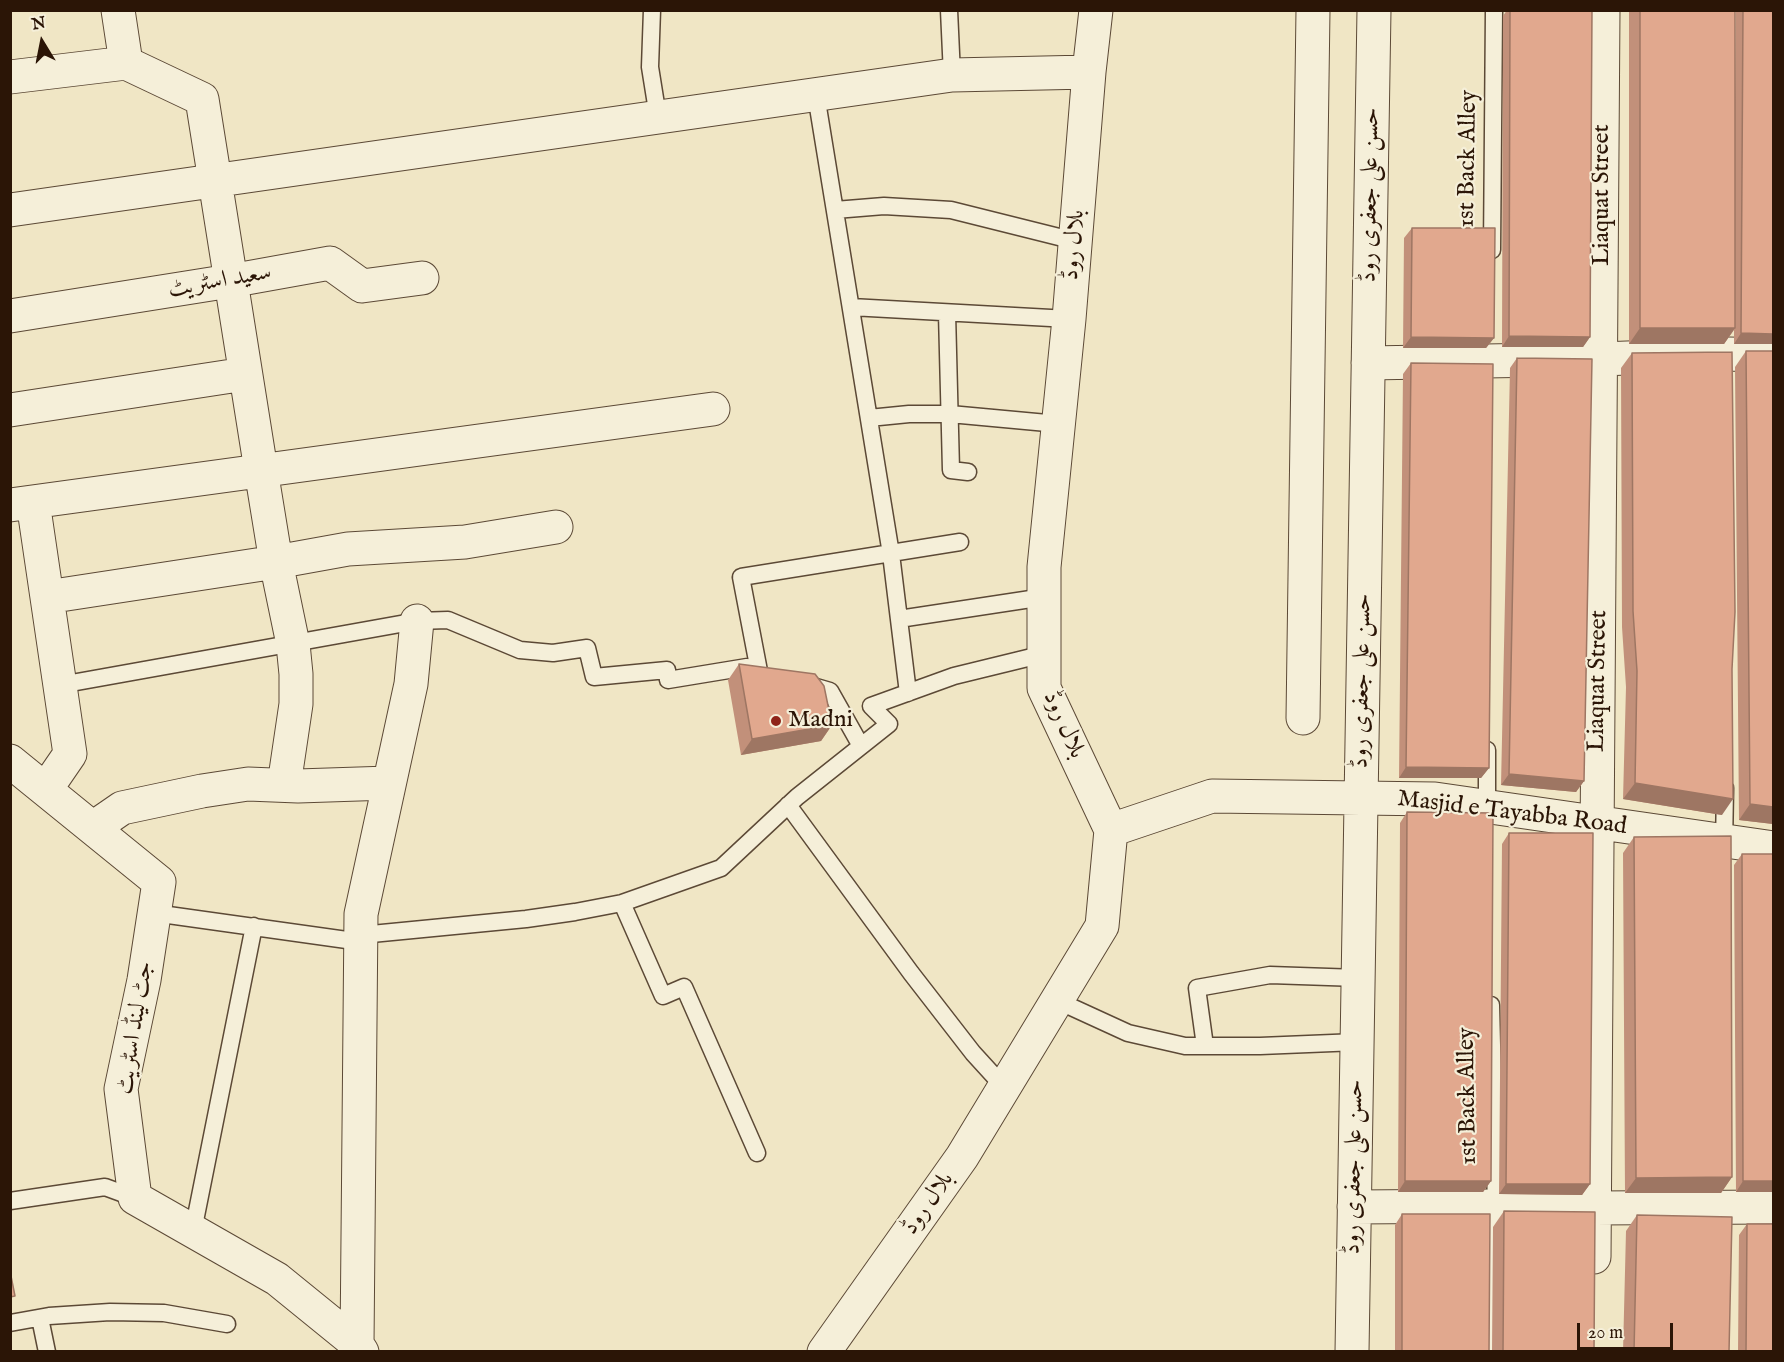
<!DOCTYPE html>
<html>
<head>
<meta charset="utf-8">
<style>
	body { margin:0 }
	#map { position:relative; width:1784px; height:1362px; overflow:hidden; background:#f0e6c5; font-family:"IM FELL English",serif }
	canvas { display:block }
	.frame { position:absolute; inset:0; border:12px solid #2b1506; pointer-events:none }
	.north { position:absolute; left:12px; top:12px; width:60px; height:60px; -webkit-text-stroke:4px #f5efd9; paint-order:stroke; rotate:350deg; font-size:16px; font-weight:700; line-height:24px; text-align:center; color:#2b1506 }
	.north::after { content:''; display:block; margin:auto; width:21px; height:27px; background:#2b1506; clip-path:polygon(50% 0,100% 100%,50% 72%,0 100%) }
	.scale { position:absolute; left:1577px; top:1323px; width:96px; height:27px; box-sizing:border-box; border:3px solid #2b1506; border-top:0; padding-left:8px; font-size:18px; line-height:21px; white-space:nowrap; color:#2b1506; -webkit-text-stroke:4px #f5efd9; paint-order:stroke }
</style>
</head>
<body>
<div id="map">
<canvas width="1784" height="1362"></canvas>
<div class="frame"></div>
<div class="north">N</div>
<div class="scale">20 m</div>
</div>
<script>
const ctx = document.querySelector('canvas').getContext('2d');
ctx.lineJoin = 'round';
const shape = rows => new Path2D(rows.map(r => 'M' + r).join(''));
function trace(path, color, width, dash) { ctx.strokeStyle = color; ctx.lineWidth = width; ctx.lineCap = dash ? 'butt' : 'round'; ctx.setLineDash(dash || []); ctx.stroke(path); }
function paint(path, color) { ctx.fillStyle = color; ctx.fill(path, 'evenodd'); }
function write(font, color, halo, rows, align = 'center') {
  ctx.font = font + ' "IM FELL English",Amiri,serif'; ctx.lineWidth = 4.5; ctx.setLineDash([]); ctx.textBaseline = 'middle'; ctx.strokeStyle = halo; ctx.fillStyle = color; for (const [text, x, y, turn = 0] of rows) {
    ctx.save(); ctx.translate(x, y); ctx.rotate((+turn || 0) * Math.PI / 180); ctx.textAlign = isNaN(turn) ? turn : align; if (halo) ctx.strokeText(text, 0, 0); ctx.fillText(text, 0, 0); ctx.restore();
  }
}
const service = shape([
	[652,10,650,67,658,117],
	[949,10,952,75],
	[816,95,891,554,908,693],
	[835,210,884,206,951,210,1075,241],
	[1492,250,1494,10],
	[851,307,1069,319],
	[947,313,951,470,968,472],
	[869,418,909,414,950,414,1058,424],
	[899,619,1044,597],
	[759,671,741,577,960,542],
	[806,684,830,691,861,746],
	[60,685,417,621,448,620,520,650,553,653,587,648,594,677,667,670,668,680,747,667,758,670],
	[788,805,911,973,973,1053,1004,1087],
	[1487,811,1487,750],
	[1724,847,1725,788],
	[622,903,663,996,684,987,757,1153],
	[154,913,361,942],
	[361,935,526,919,575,912,622,903,721,868,797,797,889,724,871,706,954,676,1044,654],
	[1056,1000,1128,1033,1185,1046,1260,1046,1357,1042],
	[1205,1046,1197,988,1270,975,1358,978],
	[10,1201,105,1187,135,1198],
	[193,1231,254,926],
	[40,1318,47,1352],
	[10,1323,49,1316,110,1312,164,1313,227,1324],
	[1491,1352,1496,1206,1491,1005]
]);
const minor = shape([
	[118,10,126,63],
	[126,63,202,99,261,470,276,562,293,644,296,674,296,704,284,785],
	[10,77,126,63],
	[10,210,952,75,1089,72],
	[10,316,230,281,330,263,362,286,422,278],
	[1368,363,1602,359,1728,354,1774,355],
	[10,410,245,374],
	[33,502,70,754,46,789],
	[10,505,713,409],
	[47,597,276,562,348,549,465,542,556,527],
	[1303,718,1313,10],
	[10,761,159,882,144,980,121,1089,135,1198,277,1279,357,1344,362,1352],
	[93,828,122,808,202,791,248,784,298,786,389,783],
	[1111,830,1212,796,1435,799,1774,848],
	[1354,1207,1496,1206,1594,1208,1774,1207],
	[1594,1257,1603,10],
	[357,1344,361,914,411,684,417,621],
	[824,1352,962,1157,1102,926,1111,830,1044,688,1044,567,1069,319,1089,72,1096,10],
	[1352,1352,1374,10]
]);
trace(service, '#5c4936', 19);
trace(minor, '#5c4936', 35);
trace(service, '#f5efd9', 16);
trace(minor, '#f5efd9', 33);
paint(shape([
	[1507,10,1592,10,1590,337,1583,347,1502,347,1503,16],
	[1629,10,1735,10,1735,103,1736,10,1773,10,1773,344,1734,344,1734,330,1724,344,1629,344],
	[1412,228,1494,338,1486,348,1403,348,1404,238],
	[1746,351,1773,351,1773,824,1739,820,1735,367],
	[1632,353,1722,815,1623,799,1626,687,1622,627,1621,368],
	[1517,358,1584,781,1576,792,1501,785,1510,368],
	[1411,363,1489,768,1481,778,1399,778,1403,374],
	[739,664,832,725,821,741,741,755,728,680],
	[1407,812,1491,1181,1483,1192,1398,1192,1400,823],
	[1509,833,1590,1184,1582,1195,1499,1194,1502,844],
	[1634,837,1732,1177,1721,1193,1625,1193,1623,853],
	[1742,854,1773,854,1773,1192,1736,1192,1734,865],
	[1504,1211,1594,1352,1492,1352,1493,1227],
	[1402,1214,1489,1352,1395,1352,1395,1225],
	[1637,1215,1729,1352,1623,1352,1626,1231],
	[1747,1224,1773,1352,1738,1352,1739,1235]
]), '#c2907a');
paint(shape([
	[1640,328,1735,328,1724,344,1629,344],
	[1741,333,1773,334,1773,344,1734,344],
	[1509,336,1590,337,1583,347,1502,347],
	[1411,337,1494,338,1486,348,1403,348],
	[832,725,821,741,741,755,752,739],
	[1406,767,1489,768,1481,778,1399,778],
	[1509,774,1584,781,1576,792,1501,785],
	[1635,783,1733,799,1722,815,1623,799],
	[1750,804,1773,807,1773,824,1739,820],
	[1732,1177,1721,1193,1625,1193,1636,1178],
	[1405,1181,1491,1181,1483,1192,1398,1192],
	[1743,1181,1773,1181,1773,1192,1736,1192],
	[1506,1184,1590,1184,1582,1195,1499,1194]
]), '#9e7663');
const building = shape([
	[1510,10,1592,10,1590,337,1509,336,1510,10],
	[1640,10,1735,10,1735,328,1640,328,1640,10],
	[1743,10,1773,10,1773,334,1741,333,1743,10],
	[1412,228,1495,228,1494,338,1411,337,1412,228],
	[1746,351,1773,351,1773,807,1750,804,1746,351],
	[1732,352,1735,612,1732,669,1733,799,1635,783,1637,671,1633,611,1632,353,1732,352],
	[1517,358,1592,359,1584,781,1509,774,1517,358],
	[1411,363,1493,364,1489,768,1406,767,1411,363],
	[739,664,815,674,824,686,832,725,752,739,739,664],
	[1407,812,1493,813,1491,1181,1405,1181,1407,812],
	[1509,833,1593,833,1590,1184,1506,1184,1509,833],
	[1731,836,1732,1177,1636,1178,1634,837,1731,836],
	[1742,854,1773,854,1773,1181,1743,1181,1742,854],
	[1504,1211,1595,1212,1594,1352,1503,1352,1504,1211],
	[1402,1214,1490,1214,1489,1352,1402,1352,1402,1214],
	[1637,1215,1732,1217,1729,1352,1634,1352,1637,1215],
	[1747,1224,1773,1224,1773,1352,1746,1352,1747,1224],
	[10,1271,15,1296,10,1297,10,1271]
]);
paint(building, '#e1a88e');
trace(building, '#9e7663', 1.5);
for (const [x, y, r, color] of [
	[776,721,6,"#8f2418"]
]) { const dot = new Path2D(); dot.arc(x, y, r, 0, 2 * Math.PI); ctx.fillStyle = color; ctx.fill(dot); trace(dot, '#f5efd9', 2); }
write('24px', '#2b1506', '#f5efd9', [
	["1st Back Alley",1469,159,-89],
	["حسن علی جعفری روڈ",1371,195,-89],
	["Liaquat Street",1603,195,-90],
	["بلال روڈ",1075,245,-85],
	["سعید اسٹریٹ",220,282,-10],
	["حسن علی جعفری روڈ",1363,681,-89],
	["Liaquat Street",1599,681,-89],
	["بلال روڈ",1063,725,66],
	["Masjid e Tayabba Road",1512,814,7],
	["جٹ لینڈ اسٹریٹ",136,1028,-81],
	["1st Back Alley",1469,1096,-91],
	["حسن علی جعفری روڈ",1355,1167,-89],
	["بلال روڈ",929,1204,-55]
]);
write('24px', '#2b1506', '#f5efd9', [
	["Madni",788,721]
], 'left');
</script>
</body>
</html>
